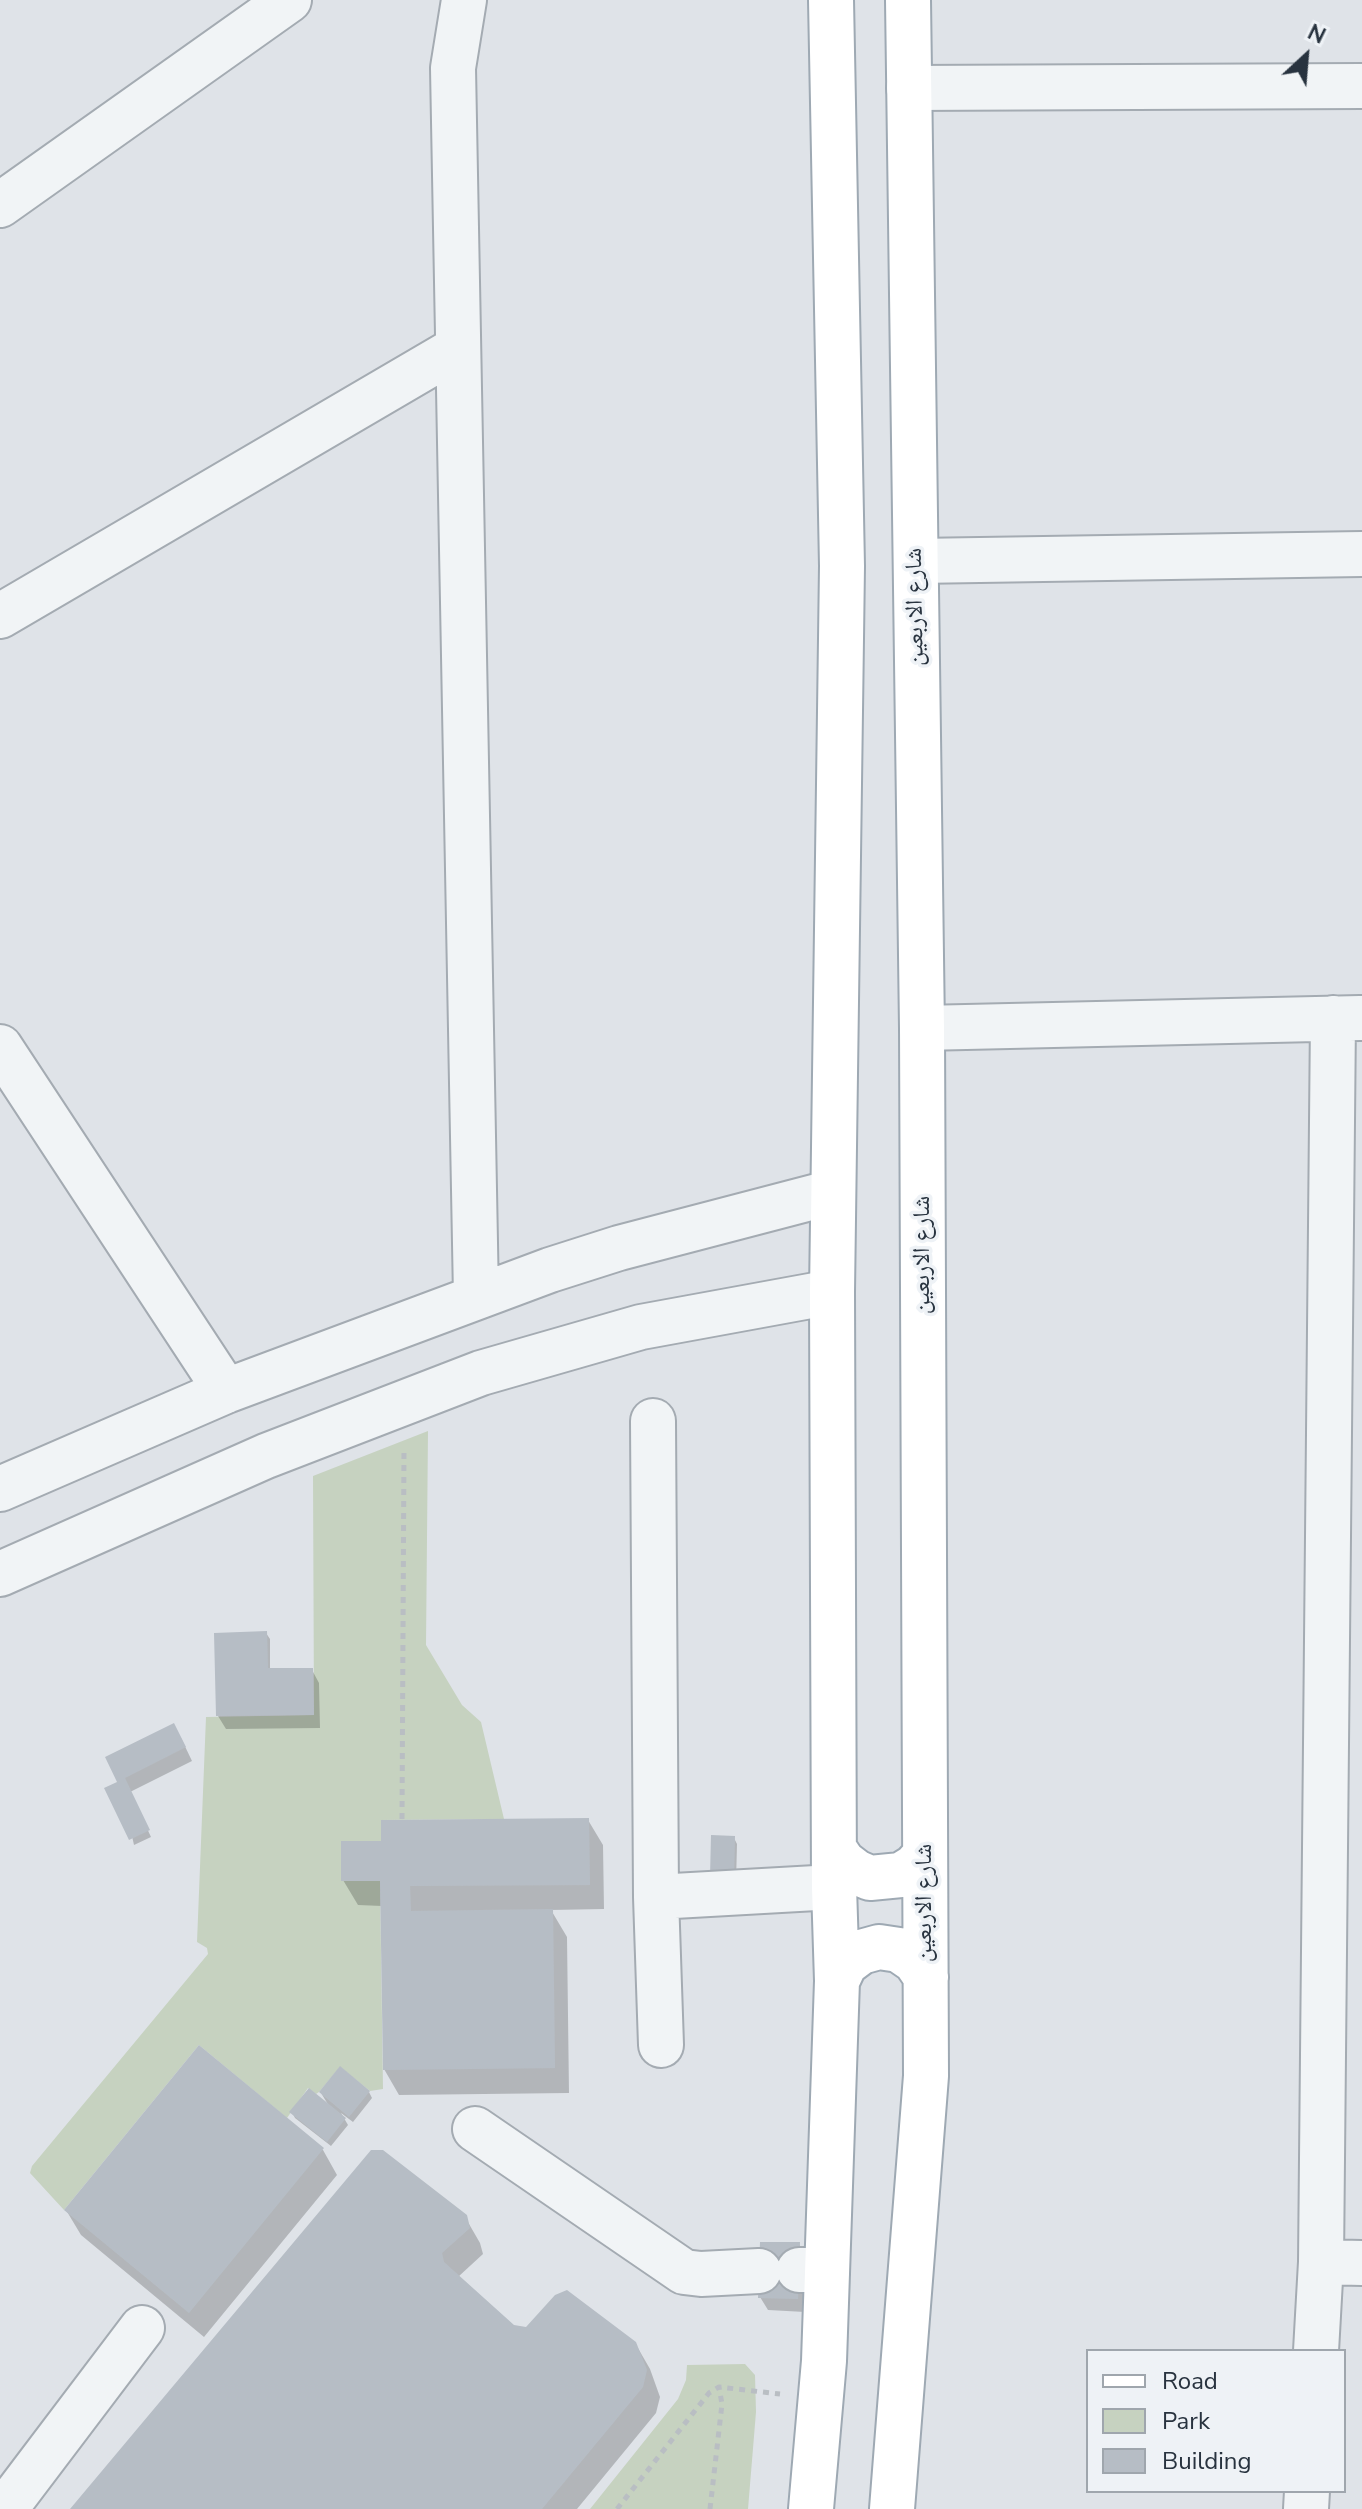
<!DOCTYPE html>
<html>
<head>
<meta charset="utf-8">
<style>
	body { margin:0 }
	#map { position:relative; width:1362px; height:2509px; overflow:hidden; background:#dfe3e8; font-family:"Nunito Sans",sans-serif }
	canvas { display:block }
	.legend { position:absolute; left:1086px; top:2349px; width:260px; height:144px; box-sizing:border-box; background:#eef2f6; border:2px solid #9fa6ad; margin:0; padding:10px 14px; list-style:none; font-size:24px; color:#28333f }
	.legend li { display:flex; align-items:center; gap:16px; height:40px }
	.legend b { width:40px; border:2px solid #9fa6ad }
	.north { position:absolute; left:1266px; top:16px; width:80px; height:80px; -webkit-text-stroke:6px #eef2f6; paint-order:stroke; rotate:26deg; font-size:22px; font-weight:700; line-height:32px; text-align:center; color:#28333f }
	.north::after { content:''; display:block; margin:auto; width:28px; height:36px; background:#28333f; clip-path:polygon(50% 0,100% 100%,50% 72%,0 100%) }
</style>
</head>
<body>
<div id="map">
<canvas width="1362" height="2509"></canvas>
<ul class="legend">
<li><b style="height:10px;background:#fff"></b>Road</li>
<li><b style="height:22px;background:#c6d2c0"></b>Park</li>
<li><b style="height:22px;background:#b6bdc5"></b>Building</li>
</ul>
<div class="north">N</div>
</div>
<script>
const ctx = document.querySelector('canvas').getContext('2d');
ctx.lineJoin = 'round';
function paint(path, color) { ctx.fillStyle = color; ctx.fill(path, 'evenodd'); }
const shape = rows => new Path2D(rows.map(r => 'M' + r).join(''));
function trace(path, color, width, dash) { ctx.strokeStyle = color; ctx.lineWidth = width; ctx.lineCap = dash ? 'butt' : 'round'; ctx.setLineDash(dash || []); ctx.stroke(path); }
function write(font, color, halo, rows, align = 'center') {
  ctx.font = font + ' "Nunito Sans","Noto Naskh Arabic",sans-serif'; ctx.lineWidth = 7; ctx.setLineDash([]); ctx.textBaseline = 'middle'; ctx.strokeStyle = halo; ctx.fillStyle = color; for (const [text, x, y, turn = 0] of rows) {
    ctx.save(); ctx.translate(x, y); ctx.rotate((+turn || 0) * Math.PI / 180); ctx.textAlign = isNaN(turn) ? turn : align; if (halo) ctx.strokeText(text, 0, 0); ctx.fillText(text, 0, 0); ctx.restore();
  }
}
paint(shape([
	[428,1431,426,1645,462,1705,481,1722,504,1819,381,1820,381,1841,341,1842,341,1880,380,1881,383,2089,370,2091,340,2067,319,2092,316,2094,308,2088,287,2118,199,2045,64,2210,30,2173,32,2166,208,1954,207,1948,197,1942,206,1717,314,1715,313,1476],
	[745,2364,755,2375,756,2412,748,2509,590,2509,678,2399,686,2380,687,2365]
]), '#c6d2c0');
paint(shape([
	[266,1633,270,1639,270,1671,312,1670,319,1683,320,1728,226,1729,218,1716],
	[181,1738,192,1761,130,1792,151,1837,134,1845,120,1783,108,1758],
	[588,1820,603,1845,604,1909,551,1910,567,1937,569,2093,399,2095,384,2069,382,1906,358,1905,343,1880,383,1843],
	[734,1838,737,1844,736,1883,716,1882],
	[200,2048,323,2150,337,2175,204,2337,81,2235,66,2210],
	[369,2092,372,2098,353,2122,341,2113,348,2125,331,2146,295,2118,292,2112,329,2106,321,2093],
	[465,2217,480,2243,483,2254,458,2277,513,2327,635,2343,650,2369,660,2397,656,2413,577,2509,72,2509],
	[799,2244,806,2257,805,2312,768,2310,760,2297]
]), '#0003');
paint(shape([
	[267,1631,268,1668,313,1668,314,1715,216,1716,214,1633],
	[174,1723,186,1747,125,1778,150,1830,129,1840,104,1788,117,1782,105,1757],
	[589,1818,590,1885,410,1886,411,1911,553,1909,555,2068,383,2070,380,1881,341,1881,341,1841,381,1841,381,1820],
	[711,1835,735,1836,734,1878,710,1877],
	[199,2045,324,2148,189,2313,64,2210],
	[340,2066,370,2091,349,2117,319,2092],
	[309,2088,346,2118,327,2142,289,2112],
	[371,2150,383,2150,467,2215,470,2228,442,2253,444,2262,514,2325,526,2327,555,2295,567,2290,636,2342,647,2370,643,2387,542,2509,70,2509],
	[760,2242,800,2242,798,2299,758,2298]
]), '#b6bdc5');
const minor = shape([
	[464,0,453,68,476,1296],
	[909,88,1362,86],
	[0,205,289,0],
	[916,561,1362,554],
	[0,616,458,348],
	[922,1028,1360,1018],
	[0,1047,226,1391],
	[653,1421,656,1897,661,2045],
	[0,1489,226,1391,550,1270,619,1248,833,1192],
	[0,1574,266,1456,481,1373,641,1327,832,1292],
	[656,1897,834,1887],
	[475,2129,684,2272,701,2274,759,2271],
	[1321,2262,1362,2263],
	[799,2270,827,2270],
	[1316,2351,1321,2262,1333,1018],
	[5,2509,142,2328],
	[1306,2509,1307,2491]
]);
const major = shape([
	[835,1850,843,1862,856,1872,870,1878,901,1875,914,1867,925,1855],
	[837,1981,845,1964,861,1952,879,1947,899,1950,915,1961,926,1977],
	[811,2509,824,2361,837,1981,834,1887,832,1292,842,566,831,0],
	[892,2509,926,2076,922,1028,908,0]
]);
trace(minor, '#a4abb2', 48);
trace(major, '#9ea9b3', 48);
trace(shape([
	[402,1819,404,1447],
	[617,2509,709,2393,719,2387,780,2394],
	[710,2509,722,2404,719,2387]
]), '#b9bec3', 5, [6, 6]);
trace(minor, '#f1f4f6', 44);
trace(major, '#fff', 44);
write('24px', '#28333f', '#eef2f6', [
	["شارع الاربعين",916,607,-91],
	["شارع الاربعين",923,1255,-90],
	["شارع الاربعين",925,1903,-90]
]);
</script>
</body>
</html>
